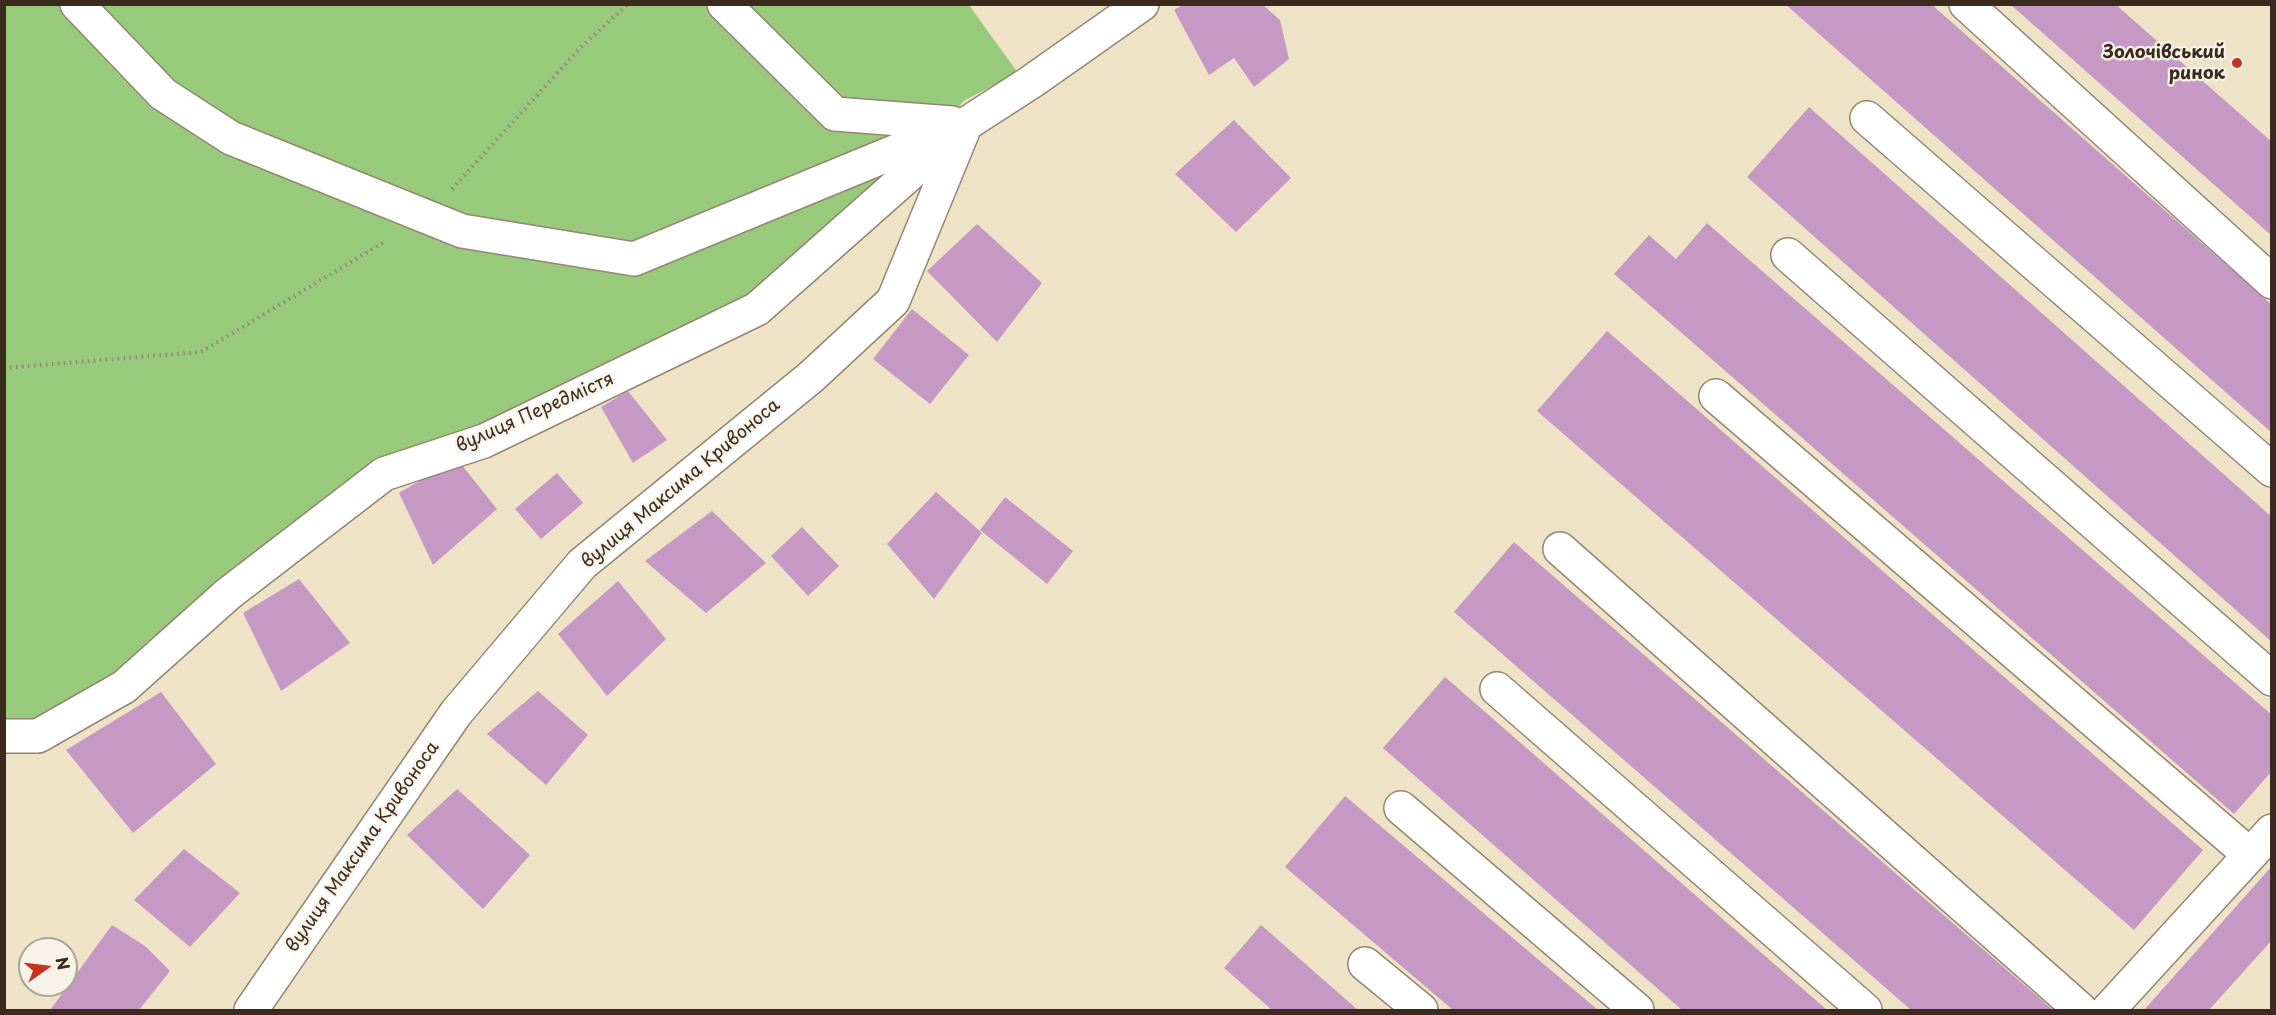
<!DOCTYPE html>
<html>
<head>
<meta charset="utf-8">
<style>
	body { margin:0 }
	#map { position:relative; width:2276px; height:1015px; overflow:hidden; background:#eee3c7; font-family:"Playpen Sans",sans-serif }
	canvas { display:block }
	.frame { position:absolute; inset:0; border:6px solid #3b2a1e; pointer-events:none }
	.north { position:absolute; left:18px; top:937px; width:60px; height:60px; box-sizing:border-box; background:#f7f3e8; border:2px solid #aca397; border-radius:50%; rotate:76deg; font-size:16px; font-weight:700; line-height:24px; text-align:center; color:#3b2a1e }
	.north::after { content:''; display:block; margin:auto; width:21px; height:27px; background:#c8321e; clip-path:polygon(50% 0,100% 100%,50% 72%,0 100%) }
</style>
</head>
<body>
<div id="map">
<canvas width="2276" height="1015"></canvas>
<div class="frame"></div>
<div class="north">N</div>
</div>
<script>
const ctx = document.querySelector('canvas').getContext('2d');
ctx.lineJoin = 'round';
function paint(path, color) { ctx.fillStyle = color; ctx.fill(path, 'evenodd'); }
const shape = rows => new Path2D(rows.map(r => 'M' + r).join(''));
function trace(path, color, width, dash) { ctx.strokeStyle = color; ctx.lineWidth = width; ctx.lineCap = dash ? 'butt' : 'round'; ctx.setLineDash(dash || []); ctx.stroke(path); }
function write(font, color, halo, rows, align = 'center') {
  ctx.font = font + ' "Playpen Sans",sans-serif'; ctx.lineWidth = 4.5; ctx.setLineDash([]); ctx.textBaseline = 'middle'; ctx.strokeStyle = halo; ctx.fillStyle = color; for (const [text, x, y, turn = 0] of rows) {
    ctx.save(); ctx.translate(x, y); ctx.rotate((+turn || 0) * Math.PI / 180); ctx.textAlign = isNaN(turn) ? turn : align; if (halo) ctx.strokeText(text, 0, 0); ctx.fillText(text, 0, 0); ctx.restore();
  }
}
paint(shape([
	[5,5,969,5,1018,73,965,100,757,309,384,474,124,687,5,738]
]), '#98ca7b');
paint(shape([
	[1185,4,1262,4,1280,20,1289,59,1254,87,1234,58,1209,75,1174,10],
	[1785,4,1931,4,2272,305,2272,433],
	[2010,4,2115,4,2272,142,2272,236],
	[1809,107,2272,517,2272,642,1747,177],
	[1234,120,1291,178,1236,232,1175,174],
	[1707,223,2272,715,2272,771,2234,814,1614,274,1649,235,1676,259],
	[977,224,1042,283,997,342,927,271],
	[912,309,969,355,930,404,873,359],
	[1607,331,2203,850,2134,930,1537,411],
	[628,391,667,440,633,463,601,407],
	[457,459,497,509,433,565,399,493],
	[557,473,583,503,541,539,515,509],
	[936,492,982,533,934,599,887,544],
	[1005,497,1073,551,1047,584,980,530],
	[712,511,766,563,706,613,645,561],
	[802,527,839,566,808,596,771,556],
	[1514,542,2053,1010,1911,1010,1454,612],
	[299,579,350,643,281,691,243,613],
	[618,581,666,639,607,696,558,634],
	[1445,677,1827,1010,1682,1010,1383,748],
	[538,691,588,735,546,785,487,734],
	[161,692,216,764,133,833,66,750],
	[457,789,530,855,483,909,407,835],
	[1345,796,1598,1010,1453,1010,1285,867],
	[184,849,240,893,190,947,134,900],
	[2272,866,2272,940,2209,1010,2144,1010],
	[112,925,145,946,170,971,139,1010,50,1010],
	[1261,925,1358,1010,1272,1010,1224,968]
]), '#c699c4');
const minor = shape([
	[77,4,163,94,231,138,462,231,634,259,950,129],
	[724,4,835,114,952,123],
	[1966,4,2272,282],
	[1867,118,2272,470],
	[1788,255,2272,679],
	[1716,396,2250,855],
	[1560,549,2081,1010],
	[1497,689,1865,1010],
	[4,736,38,736,124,687,228,594,384,474,484,441,757,309,966,124,1031,82,1142,4],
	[1401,808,1637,1010],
	[1365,964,1421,1010],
	[251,1010,456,713,582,564,811,377,893,301,963,131],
	[2108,1010,2272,831]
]);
trace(minor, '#948672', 36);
trace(shape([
	[452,189,580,48,628,4],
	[4,368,201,352,386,241]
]), '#948672', 4, [1.5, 4.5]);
trace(minor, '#fff', 33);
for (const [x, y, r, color] of [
	[2237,63,6,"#c8321e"]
]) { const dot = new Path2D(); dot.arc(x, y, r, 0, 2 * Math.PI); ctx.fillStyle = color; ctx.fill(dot); trace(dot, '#f7f3e8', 2); }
write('bold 18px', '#3b2a1e', '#f7f3e8', [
	["Золочівський",2225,53],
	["ринок",2225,74]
], 'right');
write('18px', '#3b2a1e', '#f7f3e8', [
	["вулиця Передмістя",535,413,-24],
	["вулиця Максима Кривоноса",681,484,-40],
	["вулиця Максима Кривоноса",363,847,-55]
]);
</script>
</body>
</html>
